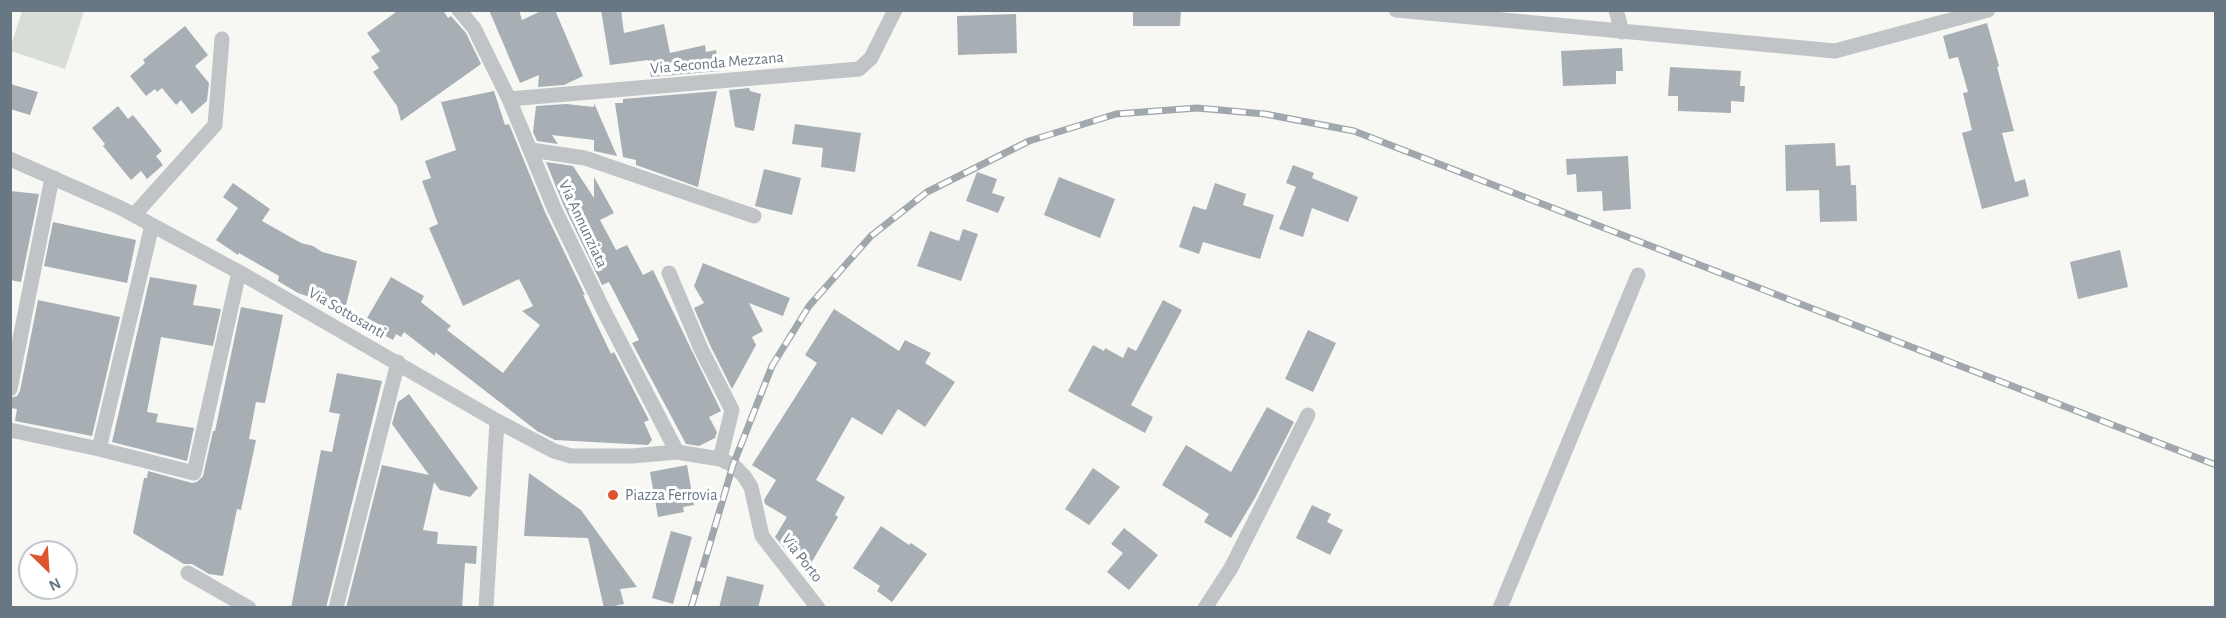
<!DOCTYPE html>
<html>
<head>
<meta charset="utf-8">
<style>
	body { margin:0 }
	#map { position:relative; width:2226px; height:618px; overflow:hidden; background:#f7f7f4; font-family:"Alegreya Sans",sans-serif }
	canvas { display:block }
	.frame { position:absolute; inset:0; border:12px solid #677784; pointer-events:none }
	.north { position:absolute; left:18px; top:540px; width:60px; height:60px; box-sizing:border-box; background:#fff; border:2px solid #c2c9ce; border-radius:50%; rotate:155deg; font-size:16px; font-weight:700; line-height:24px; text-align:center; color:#677784 }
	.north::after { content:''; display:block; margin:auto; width:21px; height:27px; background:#dc552e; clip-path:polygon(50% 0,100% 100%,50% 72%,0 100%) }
</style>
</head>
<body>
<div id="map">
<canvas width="2226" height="618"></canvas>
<div class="frame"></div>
<div class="north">N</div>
</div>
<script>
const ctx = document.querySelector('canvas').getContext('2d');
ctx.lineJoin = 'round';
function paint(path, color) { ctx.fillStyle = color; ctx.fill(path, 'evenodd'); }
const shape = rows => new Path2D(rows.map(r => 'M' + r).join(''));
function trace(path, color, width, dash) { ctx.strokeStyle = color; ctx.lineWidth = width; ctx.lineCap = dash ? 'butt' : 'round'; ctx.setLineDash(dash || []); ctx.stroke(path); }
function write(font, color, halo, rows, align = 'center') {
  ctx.font = font + ' "Alegreya Sans",sans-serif'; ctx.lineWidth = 6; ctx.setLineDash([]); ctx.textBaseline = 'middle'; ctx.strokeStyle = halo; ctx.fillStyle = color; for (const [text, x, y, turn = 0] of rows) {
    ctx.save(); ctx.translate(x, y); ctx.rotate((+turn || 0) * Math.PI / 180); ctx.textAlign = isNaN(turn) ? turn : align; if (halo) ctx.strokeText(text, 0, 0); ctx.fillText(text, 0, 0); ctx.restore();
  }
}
paint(shape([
	[22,11,84,11,65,69,11,51,11,46]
]), '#d8ddd5');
paint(shape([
	[399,10,443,10,448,18,451,16,466,33,481,64,401,121,397,106,373,72,379,68,371,57,380,51,367,33],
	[489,10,519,10,522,20,543,10,555,10,583,76,564,85,538,87,539,75,520,83],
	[601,10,621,10,624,33,664,24,670,53,705,45,706,52,716,50,720,71,651,77,648,60,610,65],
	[1133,10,1181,10,1180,26,1133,26],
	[1016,14,1017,53,958,55,957,16],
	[1987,23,1999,66,1997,67,2014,131,2002,133,2015,182,2025,179,2029,196,1982,209,1962,133,1972,130,1963,93,1968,92,1958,57,1949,59,1943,36],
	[185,26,208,55,195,66,209,83,207,101,192,114,181,100,176,105,162,88,157,92,155,89,146,96,130,76,145,63,143,60],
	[1622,48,1623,71,1616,71,1616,84,1563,86,1561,51],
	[1670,67,1741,71,1740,86,1745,86,1744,102,1731,101,1731,113,1678,111,1678,96,1668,96],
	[10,84,38,92,30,115,10,109],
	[749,88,750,91,761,94,754,131,735,127,729,90],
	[494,91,505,125,509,124,545,212,585,295,583,295,611,354,614,352,649,420,644,422,652,440,648,445,555,440,537,431,435,352,435,356,404,332,401,337,396,334,393,340,380,333,384,327,367,318,391,277,424,296,421,302,451,326,447,330,503,373,540,325,522,311,533,306,519,279,463,306,429,228,438,224,422,181,431,178,425,161,456,150,441,102],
	[717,91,698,187,636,165,636,160,623,157,615,103,623,103,623,99],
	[594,103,617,156,594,151,594,140,552,135,558,144,537,141,533,132,536,106,566,104,594,107],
	[118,106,128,119,133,115,162,151,156,156,163,165,147,179,141,171,131,180,103,146,105,144,92,128],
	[795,124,861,133,855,172,821,167,823,148,792,144],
	[1835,143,1836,166,1850,165,1851,185,1856,185,1857,221,1820,222,1819,190,1786,191,1785,145],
	[1628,156,1631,209,1603,211,1602,191,1577,192,1576,174,1567,175,1566,159],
	[546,162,573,166,594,198,594,177,614,213,600,220,616,250,627,245,643,275,653,270,721,411,709,417,717,432,715,438,699,446,686,444,632,343,639,340,609,282,602,285,563,204],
	[1293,165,1314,173,1312,178,1358,197,1348,222,1312,208,1303,237,1279,229,1296,187,1286,183],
	[764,169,801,178,792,215,755,206],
	[977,172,997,179,992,193,1005,197,998,213,966,201],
	[1059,177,1115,199,1100,238,1044,215],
	[233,183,270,209,262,221,301,243,313,246,322,252,357,261,345,309,298,293,278,281,279,276,239,253,238,255,216,240,238,208,223,197],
	[1215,183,1246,194,1243,205,1274,215,1260,259,1203,242,1199,254,1179,247,1193,206,1206,210],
	[10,191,39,194,21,282,10,280],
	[53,222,136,240,127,283,44,266],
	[963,229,978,234,961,281,917,266,930,231,959,241],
	[2120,250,2128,287,2078,299,2070,262],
	[703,263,790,298,783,316,749,303,763,331,752,337,756,345,732,389,710,345,694,308,704,303,694,286],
	[150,277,197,285,193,305,221,309,213,346,161,337,147,412,158,414,156,422,194,428,187,461,112,442],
	[38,300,120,317,92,436,15,421,17,409,10,408,10,398,17,396,20,391],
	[1163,300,1182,310,1131,405,1153,417,1145,433,1068,391,1093,345,1104,351,1105,348,1123,358,1128,347,1136,351],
	[241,307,283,315,265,403,256,402,249,439,256,440,241,510,237,509,223,576,209,574,192,564,184,564,133,533,144,478,147,478,148,471,192,483,197,482,203,476,213,431,215,431],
	[834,309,899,351,905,340,931,353,925,363,955,382,925,427,898,409,882,435,852,417,816,480,845,497,835,515,838,517,810,565,786,550,775,537,787,517,765,504,764,500,776,480,752,465,817,363,805,355],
	[1308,330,1336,343,1313,392,1285,379],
	[337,373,382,381,326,608,291,608,321,450,332,452,340,414,329,412],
	[409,394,478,488,470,497,440,490,434,482,423,530,438,532,437,544,477,546,476,564,465,563,462,608,346,608,382,465,429,475,392,424,398,402],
	[1267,407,1294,422,1255,498,1231,538,1204,522,1209,514,1162,485,1186,445,1231,472],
	[687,465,694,505,683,507,684,512,658,517,650,472],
	[1093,468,1120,487,1089,525,1065,509],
	[529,473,581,510,637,587,620,589,624,604,604,608,588,538,524,536],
	[1312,505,1331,514,1327,522,1343,530,1330,555,1296,538],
	[881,526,909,545,911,543,927,554,892,602,877,591,880,586,853,568],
	[1124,528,1158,555,1129,590,1107,572,1123,553,1111,544],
	[671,531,692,537,673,604,652,598],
	[727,576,764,585,758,608,719,608]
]), '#a7afb5');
trace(shape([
	[459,10,474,28,509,99,554,208,605,313,677,452],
	[1396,10,1835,51,1988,10],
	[1616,10,1622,32],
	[509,99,859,69,871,58,895,10],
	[531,150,585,158,754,216],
	[10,159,121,208,152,225,239,272,497,421,486,608],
	[134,215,215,125,222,39],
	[669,273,701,349,732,410,720,459],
	[10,389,52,178,54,178],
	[497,421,554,451,571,456,632,456,677,452,720,459,733,465,744,476,751,487,762,536,818,608],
	[10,430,99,449,194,473,239,272],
	[99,449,152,225],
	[188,573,249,608],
	[336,608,398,362],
	[1205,608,1231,568,1308,415],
	[1500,608,1638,275]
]), '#c0c4c7', 15);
const rail = shape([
	[691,608,733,465,772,366,809,306,871,236,927,192,1029,141,1116,114,1197,108,1265,114,1354,131,2216,465]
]);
trace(rail, '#a1a8ad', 7);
trace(rail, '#fff', 4.5, [14]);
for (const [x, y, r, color] of [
	[613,495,6,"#dc552e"]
]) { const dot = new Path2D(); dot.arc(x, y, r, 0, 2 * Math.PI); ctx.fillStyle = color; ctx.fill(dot); trace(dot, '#fff', 2); }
write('16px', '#677784', '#fff', [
	["Via Seconda Mezzana",717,63,-5],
	["Via Annunziata",583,224,65],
	["Via Sottosanti",347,313,30],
	["Via Porto",802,558,52]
]);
write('16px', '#677784', '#fff', [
	["Piazza Ferrovia",625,495]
], 'left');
</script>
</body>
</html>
